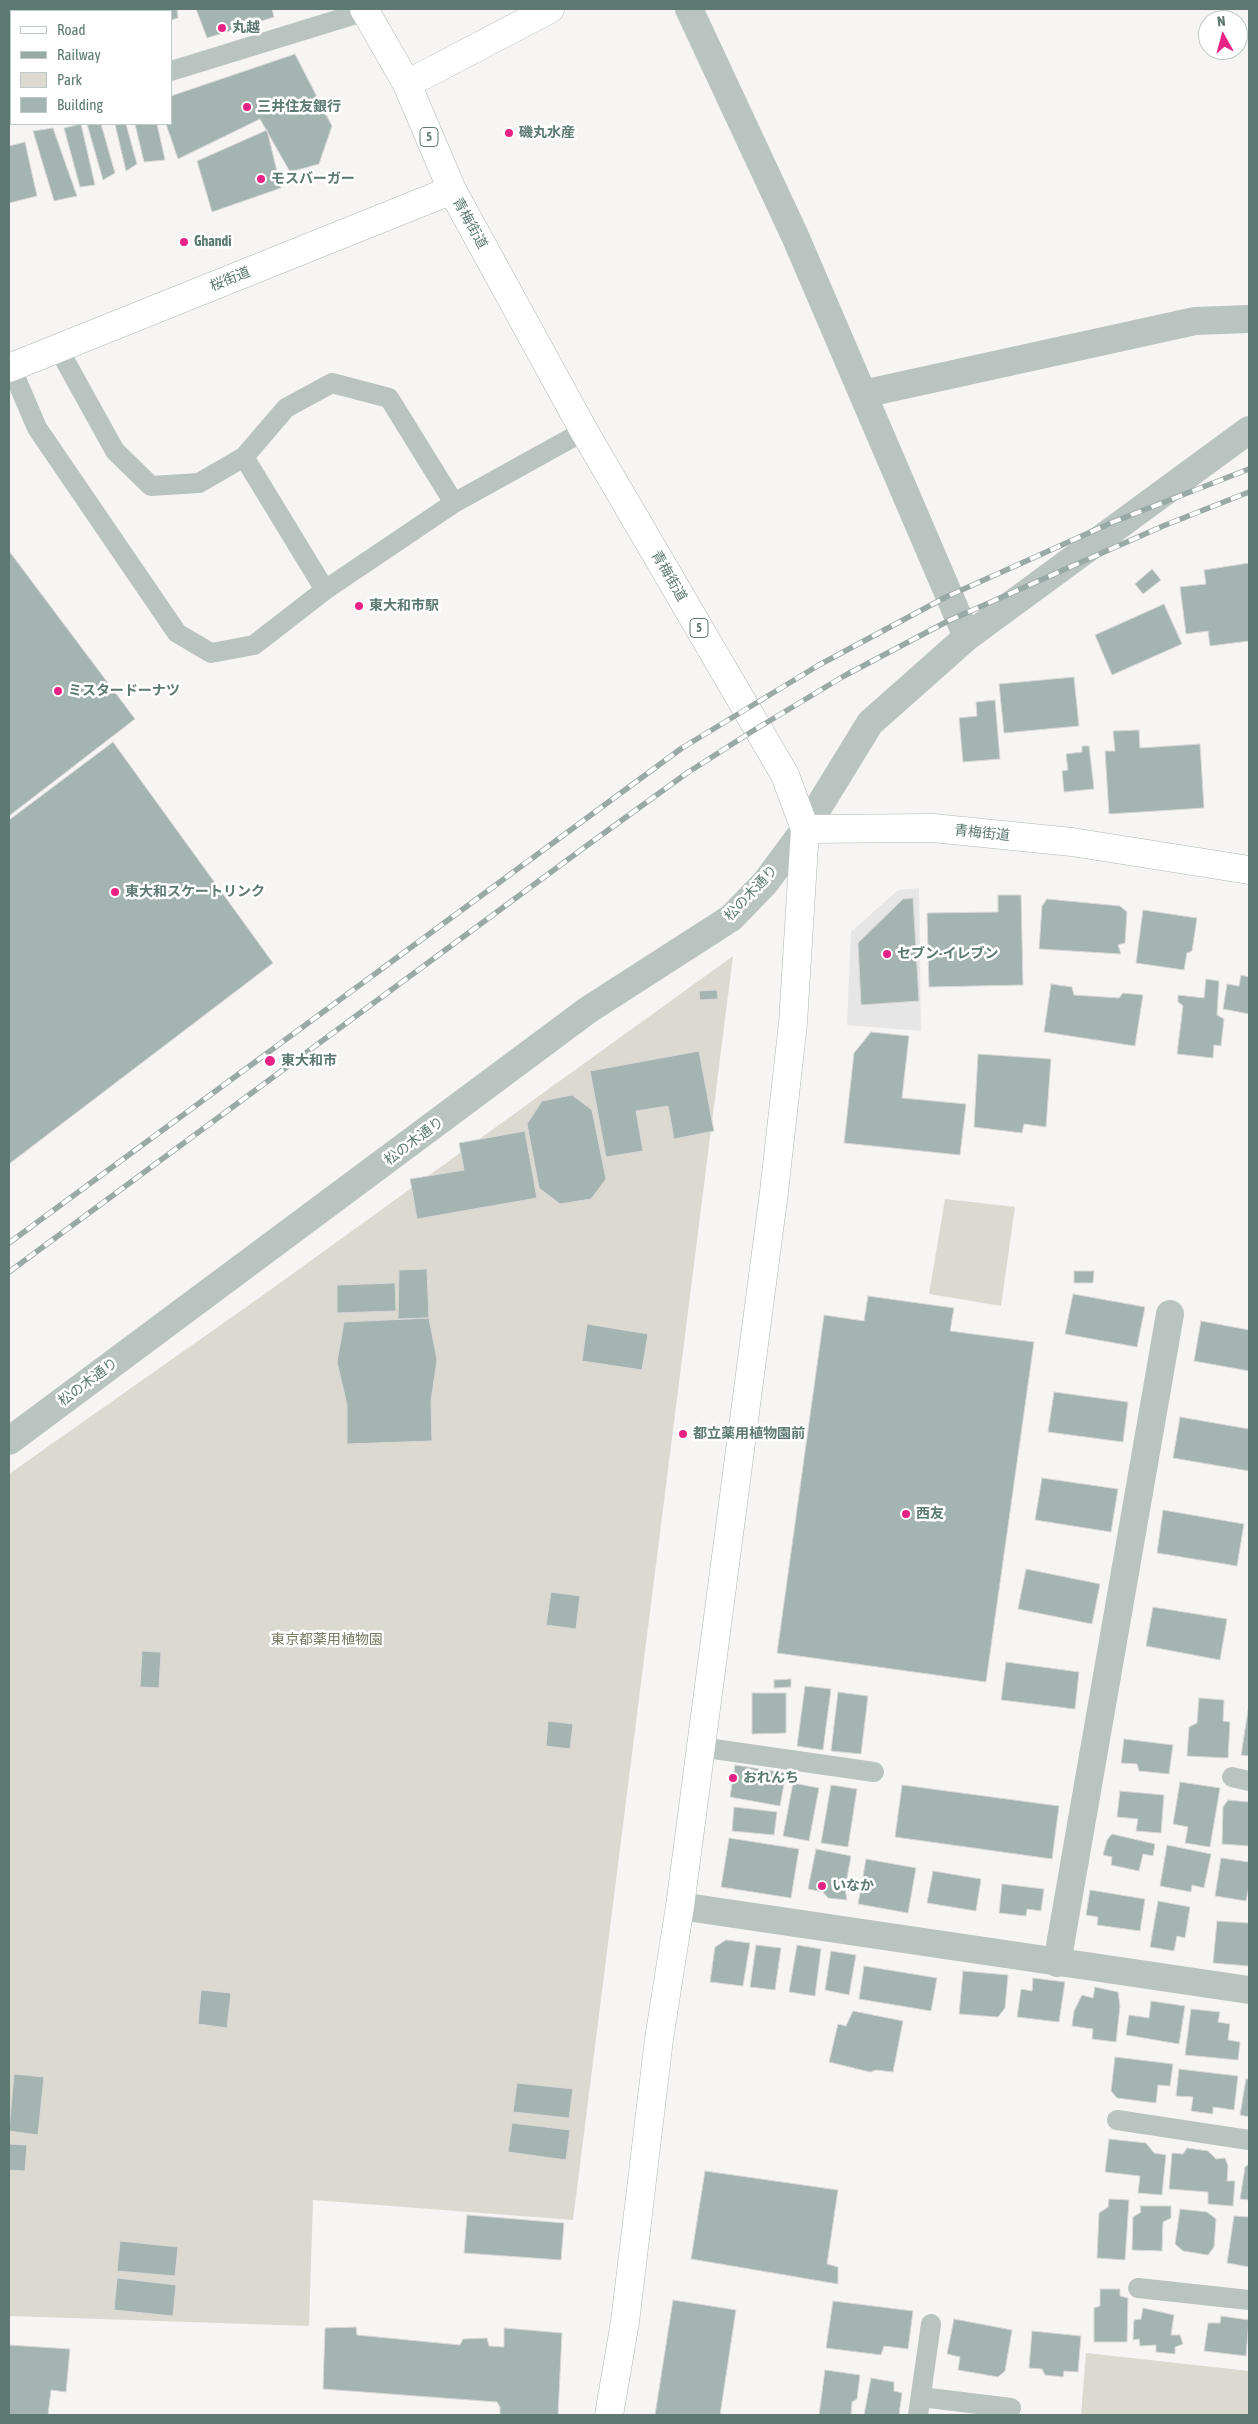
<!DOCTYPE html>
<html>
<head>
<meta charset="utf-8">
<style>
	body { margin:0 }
	#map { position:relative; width:1258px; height:2424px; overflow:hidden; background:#f7f5f4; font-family:"Asap Condensed",sans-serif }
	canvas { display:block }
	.frame { position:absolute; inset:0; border:10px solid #5d7a72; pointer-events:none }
	.legend { position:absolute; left:10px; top:10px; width:162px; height:115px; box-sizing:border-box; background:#fff; border:1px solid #becac7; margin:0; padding:6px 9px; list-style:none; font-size:15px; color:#5d7a72 }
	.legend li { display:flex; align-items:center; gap:10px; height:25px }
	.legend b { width:25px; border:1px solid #becac7 }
	.north { position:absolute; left:1198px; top:10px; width:50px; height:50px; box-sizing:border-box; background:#fff; border:1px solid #becac7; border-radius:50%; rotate:353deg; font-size:14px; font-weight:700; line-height:20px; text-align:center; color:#5d7a72 }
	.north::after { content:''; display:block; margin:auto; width:18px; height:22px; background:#e92285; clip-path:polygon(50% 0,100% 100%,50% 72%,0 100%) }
</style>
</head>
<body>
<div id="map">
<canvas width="1258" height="2424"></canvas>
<div class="frame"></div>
<ul class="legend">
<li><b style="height:6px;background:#fff"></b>Road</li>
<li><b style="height:6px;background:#99a9a5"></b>Railway</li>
<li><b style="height:14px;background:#dbd9d0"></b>Park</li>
<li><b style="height:14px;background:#a4b4b0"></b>Building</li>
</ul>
<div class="north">N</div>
</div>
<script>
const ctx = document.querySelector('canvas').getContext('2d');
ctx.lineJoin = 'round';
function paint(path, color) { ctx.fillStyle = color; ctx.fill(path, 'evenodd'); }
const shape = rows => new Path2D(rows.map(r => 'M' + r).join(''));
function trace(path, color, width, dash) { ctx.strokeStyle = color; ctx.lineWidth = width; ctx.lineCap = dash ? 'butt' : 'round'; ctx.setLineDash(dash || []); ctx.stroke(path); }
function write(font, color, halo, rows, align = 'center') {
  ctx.font = font + ' "Asap Condensed","Noto Sans JP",sans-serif'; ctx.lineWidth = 5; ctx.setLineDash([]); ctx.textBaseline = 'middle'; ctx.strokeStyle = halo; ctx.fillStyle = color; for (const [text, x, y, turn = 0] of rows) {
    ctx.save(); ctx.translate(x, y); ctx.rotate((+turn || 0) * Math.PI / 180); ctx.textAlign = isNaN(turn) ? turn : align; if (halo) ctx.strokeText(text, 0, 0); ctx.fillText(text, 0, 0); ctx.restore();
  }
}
paint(shape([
	[919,888,921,1031,847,1025,851,932,898,890]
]), '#e5e6e5');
paint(shape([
	[733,956,573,2220,313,2200,309,2326,9,2316,9,1474,266,1293],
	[945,1199,1015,1207,1001,1306,929,1294],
	[1086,2353,1249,2371,1249,2415,1081,2415]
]), '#dbd9d0');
const building = shape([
	[81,9,103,9,104,11,82,11,81,9],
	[118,9,177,9,178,18,171,20,171,11,118,11,118,9],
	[196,9,272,9,274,17,207,38,196,9],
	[295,54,332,126,319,164,290,172,260,119,178,159,166,124,171,124,171,96,295,54],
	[81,124,95,185,80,187,64,128,81,124],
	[87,124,101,124,115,173,103,180,87,124],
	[115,124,126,124,137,164,126,171,115,124],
	[135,124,157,124,165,160,144,162,135,124],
	[53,128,77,196,54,201,33,131,53,128],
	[267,130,281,188,212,212,197,161,267,130],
	[25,142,37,196,9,203,9,146,25,142],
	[9,551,135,719,9,816,9,551],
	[1249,563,1249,641,1210,646,1208,631,1186,634,1180,587,1206,584,1204,570,1249,563],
	[1152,569,1161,580,1143,594,1135,584,1152,569],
	[1164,604,1182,644,1112,675,1095,635,1164,604],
	[1074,677,1079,726,1004,733,999,684,1074,677],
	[995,700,1000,759,963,762,959,718,977,716,976,702,995,700],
	[1139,730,1140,748,1200,744,1204,808,1109,814,1105,751,1115,751,1113,731,1139,730],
	[113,742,273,963,9,1164,9,820,113,742],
	[1082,746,1089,746,1094,789,1064,792,1062,771,1068,770,1066,754,1082,752,1082,746],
	[998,895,1021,895,1023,985,929,987,927,913,998,912,998,895],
	[913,898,919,1001,861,1005,858,943,903,899,913,898],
	[1047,899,1120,906,1127,912,1125,943,1118,945,1121,954,1039,949,1042,906,1047,899],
	[1143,910,1197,918,1192,951,1187,953,1184,970,1136,963,1143,910],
	[1241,975,1249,977,1249,1014,1223,1009,1227,984,1239,986,1241,975],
	[1206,979,1219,981,1217,1015,1224,1019,1221,1046,1214,1045,1213,1058,1177,1054,1183,1006,1178,1002,1178,995,1204,998,1206,979],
	[1051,984,1072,987,1074,995,1119,998,1123,993,1143,995,1135,1046,1044,1032,1051,984],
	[717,990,718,999,700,1000,699,991,717,990],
	[871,1032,909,1036,902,1098,966,1104,960,1155,844,1143,854,1053,871,1032],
	[699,1051,714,1131,674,1139,668,1106,636,1111,643,1151,606,1157,590,1071,699,1051],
	[978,1054,1051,1059,1046,1127,1024,1124,1022,1133,974,1127,978,1054],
	[572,1095,592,1110,606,1179,591,1199,560,1204,539,1188,527,1124,542,1101,572,1095],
	[525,1131,537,1198,417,1219,410,1179,464,1170,459,1143,525,1131],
	[427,1269,429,1318,398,1319,399,1270,427,1269],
	[1074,1271,1094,1271,1093,1283,1074,1283,1074,1271],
	[395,1283,396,1311,337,1313,337,1285,395,1283],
	[1073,1294,1145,1307,1137,1347,1065,1334,1073,1294],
	[868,1296,954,1308,950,1331,1034,1342,986,1682,777,1653,824,1315,864,1321,868,1296],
	[429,1318,437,1360,431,1401,432,1441,347,1444,347,1405,337,1362,344,1322,429,1318],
	[1201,1321,1249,1330,1249,1371,1194,1361,1201,1321],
	[587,1324,648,1334,642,1370,582,1361,587,1324],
	[1054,1392,1128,1402,1123,1442,1048,1432,1054,1392],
	[1180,1417,1249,1429,1249,1471,1173,1458,1180,1417],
	[1042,1478,1118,1489,1111,1532,1035,1520,1042,1478],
	[1163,1510,1244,1524,1237,1566,1157,1553,1163,1510],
	[1026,1569,1100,1584,1092,1624,1018,1609,1026,1569],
	[551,1592,580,1596,576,1629,546,1625,551,1592],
	[1153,1607,1227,1619,1220,1660,1146,1646,1153,1607],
	[142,1651,161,1652,159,1688,140,1687,142,1651],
	[1006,1662,1079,1672,1075,1709,1001,1700,1006,1662],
	[791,1679,791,1687,774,1688,774,1680,791,1679],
	[805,1686,831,1689,823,1750,797,1746,805,1686],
	[838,1692,868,1696,861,1754,831,1751,838,1692],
	[752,1693,786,1693,786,1733,752,1734,752,1693],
	[1199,1698,1224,1700,1223,1721,1230,1722,1228,1758,1187,1756,1189,1727,1197,1723,1199,1698],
	[1249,1704,1249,1756,1241,1755,1249,1704],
	[548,1721,573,1724,570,1749,546,1746,548,1721],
	[1124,1739,1173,1745,1169,1774,1139,1771,1137,1764,1121,1763,1124,1739],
	[735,1765,786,1773,780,1806,730,1797,735,1765],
	[1180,1782,1220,1788,1210,1847,1185,1843,1188,1827,1173,1824,1180,1782],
	[793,1783,819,1788,809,1841,783,1836,793,1783],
	[831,1785,857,1789,848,1847,821,1843,831,1785],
	[902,1785,1059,1806,1052,1859,895,1837,902,1785],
	[1120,1791,1164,1795,1161,1833,1136,1831,1138,1819,1117,1817,1120,1791],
	[1228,1800,1249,1802,1249,1846,1222,1844,1223,1807,1228,1800],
	[734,1807,777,1812,774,1835,732,1831,734,1807],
	[1112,1834,1155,1844,1153,1856,1143,1854,1139,1871,1111,1865,1112,1857,1103,1855,1107,1840,1112,1834],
	[729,1838,799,1849,791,1898,721,1887,729,1838],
	[1167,1845,1211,1854,1204,1888,1192,1885,1191,1892,1160,1886,1167,1845],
	[816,1849,851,1856,845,1889,847,1900,828,1898,823,1892,808,1889,816,1849],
	[1221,1858,1249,1862,1249,1886,1246,1901,1215,1896,1221,1858],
	[866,1859,916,1868,908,1913,858,1904,866,1859],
	[933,1871,981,1879,976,1911,927,1903,933,1871],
	[1002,1884,1044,1889,1041,1911,1027,1909,1026,1916,999,1913,1002,1884],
	[1090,1890,1145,1899,1140,1931,1097,1925,1098,1917,1086,1915,1090,1890],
	[1158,1901,1190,1907,1185,1938,1177,1936,1174,1951,1150,1947,1158,1901],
	[1217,1921,1249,1923,1249,1966,1213,1963,1217,1921],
	[726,1940,750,1943,743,1986,710,1982,715,1947,726,1940],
	[756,1945,781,1948,775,1990,750,1987,756,1945],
	[797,1945,821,1949,815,1996,789,1992,797,1945],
	[831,1951,856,1955,849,1995,825,1990,831,1951],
	[864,1966,937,1978,931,2011,859,1999,864,1966],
	[963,1971,1008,1975,1005,2008,998,2017,959,2014,963,1971],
	[1033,1978,1065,1982,1059,2022,1017,2017,1021,1989,1032,1991,1033,1978],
	[1095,1987,1118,1992,1120,2006,1116,2042,1092,2039,1093,2029,1072,2026,1074,2011,1082,1995,1093,1998,1095,1987],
	[201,1990,231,1993,227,2028,198,2024,201,1990],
	[1151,2001,1185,2006,1179,2044,1126,2035,1129,2015,1149,2018,1151,2001],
	[1191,2009,1220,2012,1218,2022,1230,2024,1228,2040,1240,2042,1238,2060,1185,2055,1191,2009],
	[853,2011,903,2021,893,2072,876,2070,870,2072,829,2062,838,2024,846,2026,853,2011],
	[1115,2057,1173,2064,1170,2086,1158,2085,1156,2103,1117,2098,1111,2091,1115,2057],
	[1179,2069,1238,2076,1234,2110,1213,2107,1213,2114,1191,2111,1193,2097,1176,2096,1179,2069],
	[14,2074,44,2077,38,2135,9,2131,14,2074],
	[1246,2079,1249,2079,1249,2117,1240,2115,1246,2079],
	[517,2083,573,2089,569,2118,513,2112,517,2083],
	[512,2123,570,2130,566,2160,508,2152,512,2123],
	[1109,2139,1146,2143,1154,2153,1166,2155,1162,2195,1138,2193,1140,2176,1105,2172,1109,2139],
	[9,2144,27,2145,25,2171,9,2170,9,2144],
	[1187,2148,1208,2151,1216,2159,1225,2158,1228,2166,1227,2181,1235,2181,1233,2206,1208,2204,1208,2192,1169,2189,1172,2153,1183,2154,1187,2148],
	[1249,2164,1249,2200,1240,2199,1245,2167,1249,2164],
	[705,2171,838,2190,827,2264,838,2267,838,2284,691,2259,705,2171],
	[1109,2199,1129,2200,1125,2260,1097,2258,1099,2213,1108,2207,1109,2199],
	[1140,2206,1171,2206,1171,2218,1163,2222,1162,2251,1132,2250,1133,2217,1141,2212,1140,2206],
	[1180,2209,1207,2212,1216,2219,1214,2247,1208,2255,1183,2251,1175,2244,1180,2209],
	[467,2215,564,2223,561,2260,464,2253,467,2215],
	[1234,2216,1249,2217,1249,2267,1227,2263,1234,2216],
	[120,2241,178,2247,175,2276,117,2271,120,2241],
	[117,2278,176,2285,173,2316,114,2310,117,2278],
	[1100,2289,1120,2289,1120,2296,1128,2298,1127,2342,1094,2342,1094,2308,1100,2306,1100,2289],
	[673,2300,736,2310,720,2415,655,2415,673,2300],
	[833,2301,913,2311,908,2349,884,2346,881,2355,826,2348,833,2301],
	[1143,2308,1174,2315,1171,2335,1180,2335,1183,2344,1175,2347,1175,2354,1156,2352,1156,2345,1140,2346,1139,2339,1133,2340,1134,2320,1141,2319,1143,2308],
	[1221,2316,1249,2320,1246,2356,1204,2351,1208,2323,1220,2323,1221,2316],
	[954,2319,1012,2330,1005,2371,998,2377,958,2370,960,2357,947,2354,954,2319],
	[356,2327,357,2335,460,2345,463,2339,487,2338,489,2346,504,2347,504,2328,562,2333,558,2415,500,2415,500,2407,497,2402,323,2389,325,2328,356,2327],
	[1032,2331,1081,2336,1078,2372,1064,2371,1063,2377,1045,2375,1042,2369,1029,2368,1032,2331],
	[9,2345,70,2349,66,2392,51,2390,48,2415,9,2415,9,2345],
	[825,2370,860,2375,857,2399,852,2402,851,2415,819,2415,825,2370],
	[871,2378,894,2382,894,2391,902,2393,899,2415,864,2415,871,2378]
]);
paint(building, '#a4b4b0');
trace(building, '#d9d7d7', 1);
const secondary = shape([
	[407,84,550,9],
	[9,368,452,190],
	[609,2415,625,2322,659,2039,680,1906,774,1192,793,1023,805,829]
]);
const primary = shape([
	[364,9,407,84,452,190,584,431,785,775,805,829,933,828,1072,842,1249,870]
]);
trace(secondary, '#abb8b5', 29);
trace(primary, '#abb7b3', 29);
trace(shape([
	[9,41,11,51],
	[171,71,366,11],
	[58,348,115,451,151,486,199,483,244,457,286,408,332,383,389,398,454,503],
	[11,367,37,428,177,633,211,653,254,645,325,590,454,503,584,431],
	[244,457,325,590],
	[700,1747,874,1772],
	[1232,1777,1249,1781],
	[1117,2120,1249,2140],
	[1138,2288,1249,2300],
	[921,2397,1011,2408],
	[918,2415,931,2324]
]), '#b9c3c0', 20);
trace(shape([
	[689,9,795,236,967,637],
	[863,394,1195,321,1249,319],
	[9,1441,588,1010,731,918,765,883,805,829,870,723,967,637,1249,430],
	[680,1906,1249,1990],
	[1057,1963,1170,1314]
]), '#b9c3c0', 28);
trace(secondary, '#fff', 28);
trace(primary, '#fff', 28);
const rail = shape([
	[9,1243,682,748,819,665,946,597,1113,522,1249,469],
	[9,1272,589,844,687,773,751,732,844,676,948,621,1163,526,1249,492]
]);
trace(rail, '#99a9a5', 5.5);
trace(rail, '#fff', 4, [11]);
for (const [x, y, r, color] of [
	[222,28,5,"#e92285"],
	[247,107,5,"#e92285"],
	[509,133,5,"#e92285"],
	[261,179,5,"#e92285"],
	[184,242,5,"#e92285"],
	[359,606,5,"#e92285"],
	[58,691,5,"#e92285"],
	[115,892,5,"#e92285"],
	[887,954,5,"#e92285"],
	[270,1061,6,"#e92285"],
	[683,1434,5,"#e92285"],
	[906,1514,5,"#e92285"],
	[733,1778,5,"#e92285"],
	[822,1886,5,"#e92285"]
]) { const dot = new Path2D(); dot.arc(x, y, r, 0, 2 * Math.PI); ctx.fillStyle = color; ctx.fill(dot); trace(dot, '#fff', 2); }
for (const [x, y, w] of [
	[429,137,18],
	[699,628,18]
]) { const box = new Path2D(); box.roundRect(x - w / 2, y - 9.5, w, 19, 4); ctx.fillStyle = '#fff'; ctx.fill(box); trace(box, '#5d7a72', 1); }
write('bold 12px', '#5d7a72', null, [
	["5",429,137],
	["5",699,628]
]);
write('bold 14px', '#5d7a72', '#fff', [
	["丸越",232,28],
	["三井住友銀行",257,107],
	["磯丸水産",519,133],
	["モスバーガー",271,179],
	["Ghandi",194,242],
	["東大和市駅",369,606],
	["ミスタードーナツ",68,691],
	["東大和スケートリンク",125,892],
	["セブン-イレブン",897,954],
	["東大和市",281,1061],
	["都立薬用植物園前",693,1434],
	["西友",916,1514],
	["おれんち",743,1778],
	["いなか",832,1886]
], 'left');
write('14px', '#5d7a72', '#fff', [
	["青梅街道",470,223,61],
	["桜街道",230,279,-22],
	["青梅街道",669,576,60],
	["青梅街道",982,833,6],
	["松の木通り",751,893,-47],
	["松の木通り",414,1141,-37],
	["松の木通り",88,1382,-37]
]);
write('14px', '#777860', '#fff', [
	["東京都薬用植物園",327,1640]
]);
</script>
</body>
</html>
